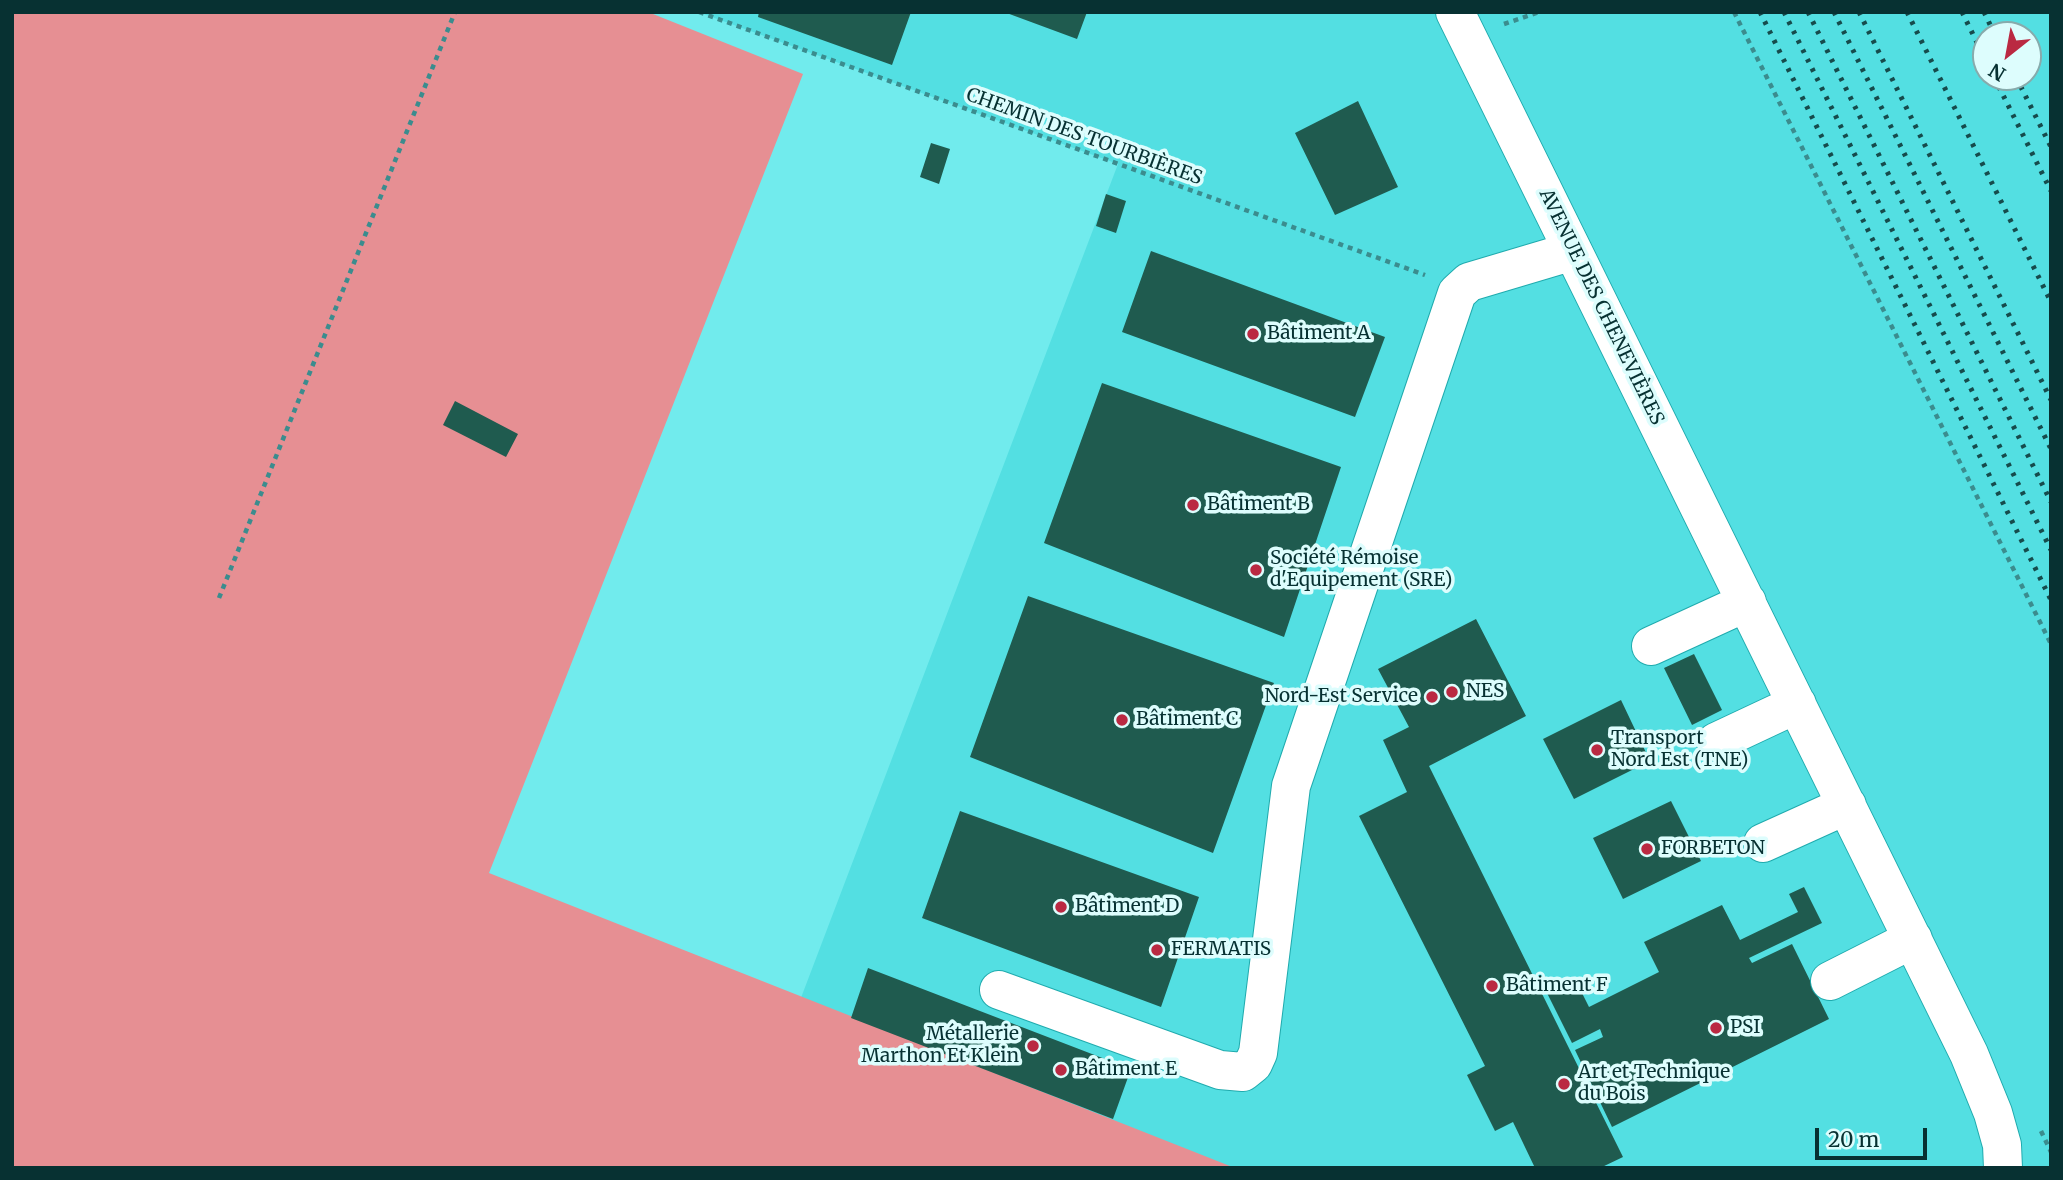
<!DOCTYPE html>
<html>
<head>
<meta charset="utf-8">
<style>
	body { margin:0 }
	#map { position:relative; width:2063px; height:1180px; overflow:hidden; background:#71ebed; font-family:Merriweather,serif }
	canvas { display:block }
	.frame { position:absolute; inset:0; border:14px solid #073132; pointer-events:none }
	.north { position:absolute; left:1972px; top:21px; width:70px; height:70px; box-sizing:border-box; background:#ddfdfd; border:2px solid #87abac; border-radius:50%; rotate:211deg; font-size:19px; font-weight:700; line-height:28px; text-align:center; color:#073132 }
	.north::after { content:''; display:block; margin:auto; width:24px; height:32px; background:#ba2942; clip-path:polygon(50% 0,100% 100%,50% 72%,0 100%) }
	.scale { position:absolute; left:1815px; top:1128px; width:112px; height:32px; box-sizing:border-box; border:4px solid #073132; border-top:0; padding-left:9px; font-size:21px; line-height:24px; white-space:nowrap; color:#073132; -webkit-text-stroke:5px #ddfdfd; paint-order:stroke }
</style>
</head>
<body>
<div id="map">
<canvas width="2063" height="1180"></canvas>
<div class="frame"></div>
<div class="north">N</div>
<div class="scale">20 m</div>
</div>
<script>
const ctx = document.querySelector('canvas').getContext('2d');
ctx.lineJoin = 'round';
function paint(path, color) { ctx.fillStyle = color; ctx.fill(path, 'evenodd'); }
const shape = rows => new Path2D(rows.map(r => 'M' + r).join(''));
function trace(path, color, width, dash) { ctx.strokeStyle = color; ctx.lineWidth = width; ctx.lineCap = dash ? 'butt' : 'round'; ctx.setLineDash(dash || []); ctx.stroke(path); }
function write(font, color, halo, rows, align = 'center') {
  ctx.font = font + ' Merriweather,serif'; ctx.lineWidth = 7; ctx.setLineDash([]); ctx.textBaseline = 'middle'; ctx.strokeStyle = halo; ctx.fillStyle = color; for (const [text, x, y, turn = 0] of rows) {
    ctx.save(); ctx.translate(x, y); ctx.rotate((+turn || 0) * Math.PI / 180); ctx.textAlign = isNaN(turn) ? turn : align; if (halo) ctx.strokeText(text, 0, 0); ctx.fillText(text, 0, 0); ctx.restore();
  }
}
paint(shape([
	[698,12,2051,12,2051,1168,1163,1168,780,1053,1118,164],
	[1986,35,2028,35,2028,77,1986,77]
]), '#53dfe2');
paint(shape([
	[12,12,648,12,803,74,489,873,1235,1168,12,1168]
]), '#e68f93');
paint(shape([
	[759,12,911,12,892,65,758,17],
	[1004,12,1087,12,1077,39],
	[1358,101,1398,187,1335,215,1295,133],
	[931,143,950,149,939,184,920,177],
	[1106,194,1126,201,1116,233,1096,226],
	[1151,251,1385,337,1355,417,1122,332],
	[1102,383,1341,467,1284,637,1044,543],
	[455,401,518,434,506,457,443,425],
	[1028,596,1274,683,1213,853,970,757],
	[1476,619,1526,716,1429,766,1623,1157,1600,1168,1535,1168,1513,1122,1495,1131,1467,1075,1485,1066,1359,816,1407,792,1383,740,1409,727,1378,669],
	[1694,654,1722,710,1692,725,1664,668],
	[1621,700,1650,761,1574,799,1543,739],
	[1671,801,1701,861,1623,899,1593,838],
	[960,811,1199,897,1161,1007,922,918],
	[1804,887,1822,923,1749,958,1752,963,1792,944,1829,1019,1612,1127,1575,1050,1603,1037,1600,1029,1572,1043,1546,991,1574,977,1589,1007,1659,972,1644,942,1722,905,1740,940,1798,912,1789,894],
	[868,968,1131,1069,1113,1119,851,1018]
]), '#1f5b4f');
const minor = shape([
	[1455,12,1969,1054,1993,1113,2002,1145,2003,1168],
	[1651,646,1747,602],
	[1716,742,1797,704],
	[1763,843,1847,805],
	[1830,981,1913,939],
	[999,990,1220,1070,1243,1072,1253,1064,1258,1053,1291,786,1457,293,1469,282,1573,251]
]);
trace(minor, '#20abae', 40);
trace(shape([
	[699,12,1425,275],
	[1734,12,2051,644],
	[1504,24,1539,12],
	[219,598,455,12],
	[2041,1131,2051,1152]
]), '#3b8c8e', 4.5, [5, 5]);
trace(minor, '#fff', 38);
trace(shape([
	[1760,12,2051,600],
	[1784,12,2051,550],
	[1808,12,2051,502],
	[1834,12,2051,449],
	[1859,12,2051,400],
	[1907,12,2051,302],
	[1962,12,1986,61],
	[1984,12,1995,35],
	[1994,77,2051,191],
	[2016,77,2051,147]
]), '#164b4c', 5, [3.5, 7]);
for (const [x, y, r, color] of [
	[1253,334,7,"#ba2942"],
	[1193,505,7,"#ba2942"],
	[1256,570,7,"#ba2942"],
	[1452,692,7,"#ba2942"],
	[1432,697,7,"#ba2942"],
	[1122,720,7,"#ba2942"],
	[1597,750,7,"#ba2942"],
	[1647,849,7,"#ba2942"],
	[1061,907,7,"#ba2942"],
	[1157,950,7,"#ba2942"],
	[1492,986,7,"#ba2942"],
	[1716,1028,7,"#ba2942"],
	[1033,1046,7,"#ba2942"],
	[1061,1070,7,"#ba2942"],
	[1564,1084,7,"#ba2942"]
]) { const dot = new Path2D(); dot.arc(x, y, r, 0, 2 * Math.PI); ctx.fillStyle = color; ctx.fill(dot); trace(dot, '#ddfdfd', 2.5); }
write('19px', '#073132', '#ddfdfd', [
	["CHEMIN DES TOURBIÈRES",1084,137,20],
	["AVENUE DES CHENEVIÈRES",1601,307,64]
]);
write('19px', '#073132', '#ddfdfd', [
	["Bâtiment A",1267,334],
	["Bâtiment B",1207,505],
	["Société Rémoise",1270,559],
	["d'Equipement (SRE)",1270,581],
	["NES",1466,692],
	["Nord-Est Service",1418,697,"right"],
	["Bâtiment C",1136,720],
	["Transport",1611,739],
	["Nord Est (TNE)",1611,761],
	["FORBETON",1661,849],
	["Bâtiment D",1075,907],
	["FERMATIS",1171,950],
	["Bâtiment F",1506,986],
	["PSI",1730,1028],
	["Métallerie",1019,1035,"right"],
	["Marthon Et Klein",1019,1057,"right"],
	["Bâtiment E",1075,1070],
	["Art et Technique",1578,1073],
	["du Bois",1578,1095]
], 'left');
</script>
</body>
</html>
